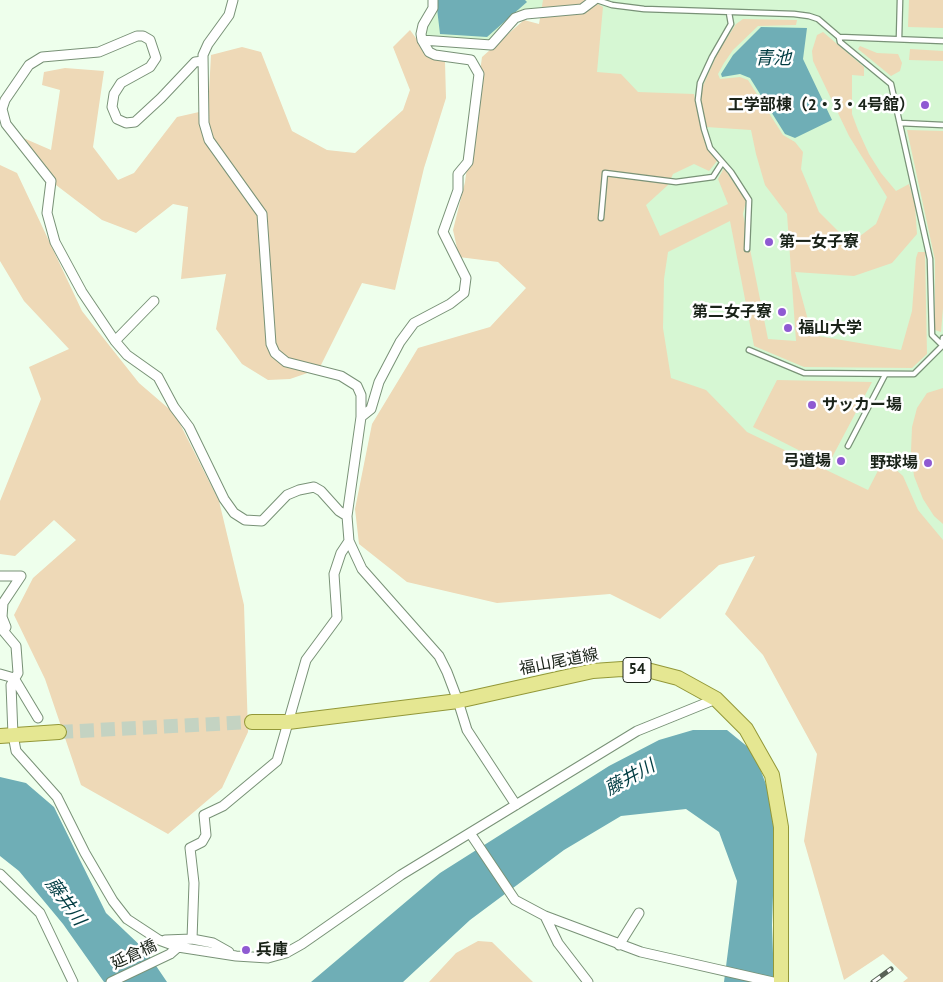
<!DOCTYPE html>
<html>
<head>
<meta charset="utf-8">
<style>
	body { margin:0 }
	canvas { display:block; background:#eeffec }
</style>
</head>
<body>
<canvas width="943" height="982"></canvas>
<script>
const ctx = document.querySelector('canvas').getContext('2d');
ctx.lineJoin = 'round';
function paint(path, color) { ctx.fillStyle = color; ctx.fill(path, 'evenodd'); }
const shape = rows => new Path2D(rows.map(r => 'M' + r).join(''));
function trace(path, color, width, dash) { ctx.strokeStyle = color; ctx.lineWidth = width; ctx.lineCap = dash ? 'butt' : 'round'; ctx.setLineDash(dash || []); ctx.stroke(path); }
function write(font, color, halo, rows, align = 'center') {
  ctx.font = font + ' "PT Sans","Noto Sans JP",sans-serif'; ctx.lineWidth = 5; ctx.setLineDash([]); ctx.textBaseline = 'middle'; ctx.strokeStyle = halo; ctx.fillStyle = color; for (const [text, x, y, turn = 0] of rows) {
    ctx.save(); ctx.translate(x, y); ctx.rotate((+turn || 0) * Math.PI / 180); ctx.textAlign = isNaN(turn) ? turn : align; if (halo) ctx.strokeText(text, 0, 0); ctx.fillText(text, 0, 0); ctx.restore();
  }
}
paint(shape([
	[432,0,943,0,943,548,669,391,575,10,521,16,491,45,422,40]
]), '#d6f7d3');
paint(shape([
	[543,0,591,0,603,7,597,72,621,74,638,92,694,94,700,124,706,146,717,161,709,171,694,164,673,174,668,185,646,205,660,236,728,204,718,179,724,168,746,201,743,214,768,339,796,341,787,214,765,185,756,154,751,130,706,127,701,99,702,88,718,52,736,24,743,19,797,20,796,25,758,26,733,50,724,63,718,74,720,79,740,77,748,80,783,135,795,142,803,152,801,169,819,212,843,236,860,236,876,224,887,197,849,136,813,61,812,51,817,35,823,32,864,67,864,76,852,75,852,114,858,130,869,154,881,173,896,191,909,184,915,205,917,234,892,263,854,276,795,272,812,335,901,350,912,311,916,258,918,252,925,252,927,354,912,368,804,367,754,346,730,221,668,252,664,279,663,328,671,378,706,390,747,432,868,490,884,459,903,476,918,510,943,540,943,982,903,982,908,978,883,954,844,980,804,841,817,754,763,655,725,614,755,556,719,565,660,619,610,594,497,603,407,582,359,544,355,509,372,424,418,348,490,327,526,288,498,262,459,257,453,230,465,182,482,57,524,20,539,24],
	[909,0,943,0,943,28,908,27],
	[410,30,429,56,445,62,446,98,424,168,395,290,362,283,319,369,290,379,268,380,242,364,216,329,226,274,181,279,188,207,173,204,136,233,102,220,56,185,21,137,51,150,60,90,42,85,44,72,65,68,104,71,93,147,118,180,134,173,177,117,208,110,211,55,242,47,261,52,292,131,327,150,355,153,403,110,410,90,393,47],
	[860,46,877,53,898,54,902,63,900,71,891,76,858,49],
	[910,49,943,51,943,61,909,60],
	[907,130,943,131,943,308,941,332,935,330,935,260],
	[0,165,17,173,82,311,139,383,175,414,219,501,244,605,248,732,222,788,168,834,81,785,45,679,14,615,33,578,76,540,54,520,15,556,0,554,0,501,41,399,29,367,69,349,24,301,0,261],
	[777,380,872,382,828,465,753,427],
	[943,388,943,524,934,516,923,499,914,476,911,451,912,427,917,408,927,393],
	[478,941,492,942,533,982,429,982,456,953]
]), '#eed9b7');
paint(shape([
	[436,0,525,0,527,2,487,37,440,34],
	[761,27,807,28,803,59,832,120,795,138,785,134,750,78,740,74,722,77,721,74,733,55],
	[693,730,727,730,754,752,768,790,775,837,772,925,774,982,724,982,737,881,719,832,686,809,621,816,564,850,470,920,403,982,311,982,440,873,609,766,659,740],
	[0,777,26,783,54,807,106,913,146,951,167,982,104,982,63,924,19,871,0,856]
]), '#6faeb6');
trace(shape([
	[59,732,252,722]
]), '#c4d3c2', 14, [14, 7]);
const service = shape([
	[597,0,612,5,644,9,794,14,809,16,818,19,839,37,943,41],
	[729,13,731,24,712,57,700,83,698,100,704,129,710,148,731,172,749,200,747,249],
	[839,37,840,42,891,84,930,259,932,335,943,346],
	[899,39,900,0],
	[900,123,943,125],
	[601,218,605,173,676,182,713,177,722,163],
	[749,350,804,373,914,374,942,346,943,338],
	[848,446,885,375]
]);
const minor = shape([
	[233,0,229,15,208,44,203,55,204,123,209,140,262,214,271,344,275,353,286,362,341,376,357,386,361,395,361,417,347,516,349,541,362,569,439,656,447,672,458,701,467,730,516,805],
	[433,0,433,8,423,25,421,34,422,40,491,45,515,18,526,14,582,9,594,0],
	[203,61,195,62,161,98,135,122,126,123,117,119,112,107,114,94,121,83,150,67,156,58,150,40,143,36,137,36,99,52,42,57,29,65,5,100,2,109,6,124,51,181,47,213,55,242,82,292,115,341,127,355,158,377,174,407,189,427,224,499,234,513,245,520,262,521,287,495,299,490,314,487,321,491,339,511,347,516],
	[115,341,154,301],
	[361,417,371,409,379,382,400,342,414,323,450,304,464,293,466,278,443,232,458,190,458,174,468,162,479,74,471,60,435,55,429,52,422,40],
	[0,576,21,576],
	[0,627,16,646,18,673,11,685,13,735,16,751,57,797,85,853,113,901,127,919,159,940,178,947,236,956,268,958,286,953,302,944,401,875,637,731,716,699],
	[4,631,6,627,2,617,3,603,21,576],
	[0,674,14,678,38,718],
	[470,833,515,900,545,916,641,952,773,982],
	[0,874,40,913,73,982],
	[545,916,558,943,588,982],
	[192,939,194,883,190,848,202,842,206,835,204,815,223,806,277,761,306,660,337,618,334,574,341,553,349,541],
	[165,940,192,939,213,943,229,952],
	[619,945,639,913],
	[111,982,170,954,178,947]
]);
const primary = shape([
	[252,722,288,722,458,701,593,671,622,669,651,671,678,678,716,699,746,729,772,775,781,827,781,982],
	[0,736,59,732]
]);
trace(service, '#799277', 7);
trace(minor, '#799277', 11);
trace(primary, '#939838', 16);
trace(service, '#fff', 4.5);
trace(minor, '#fff', 9);
trace(primary, '#e5e792', 14);
const rail = shape([
	[873,982,891,969]
]);
trace(rail, '#586356', 5);
trace(rail, '#fff', 3, [9]);
for (const [x, y, r, color] of [
	[925,105,5,"#8f5ad2"],
	[769,242,5,"#8f5ad2"],
	[782,312,5,"#8f5ad2"],
	[788,328,5,"#8f5ad2"],
	[812,405,5,"#8f5ad2"],
	[841,461,5,"#8f5ad2"],
	[928,463,5,"#8f5ad2"],
	[246,950,5,"#8f5ad2"]
]) { const dot = new Path2D(); dot.arc(x, y, r, 0, 2 * Math.PI); ctx.fillStyle = color; ctx.fill(dot); trace(dot, '#fff', 2); }
for (const [x, y, w] of [
	[637,670,28]
]) { const box = new Path2D(); box.roundRect(x - w / 2, y - 12.5, w, 25, 4); ctx.fillStyle = '#fff'; ctx.fill(box); trace(box, '#1a2319', 1); }
write('bold 15px', '#1a2319', null, [
	["54",637,670]
]);
write('bold 16px', '#1a2319', '#fff', [
	["工学部棟（2・3・4号館）",915,105],
	["第一女子寮",779,242,"left"],
	["第二女子寮",772,312],
	["福山大学",798,328,"left"],
	["サッカー場",822,405,"left"],
	["弓道場",831,461],
	["野球場",918,463],
	["兵庫",256,950,"left"]
], 'right');
write('16px', '#1a2319', '#fff', [
	["福山尾道線",559,662,-11],
	["延倉橋",134,955,-25]
]);
write('italic 18px', '#003c42', '#fff', [
	["青池",773,59],
	["藤井川",630,778,-29],
	["藤井川",65,902,54]
]);
</script>
</body>
</html>
